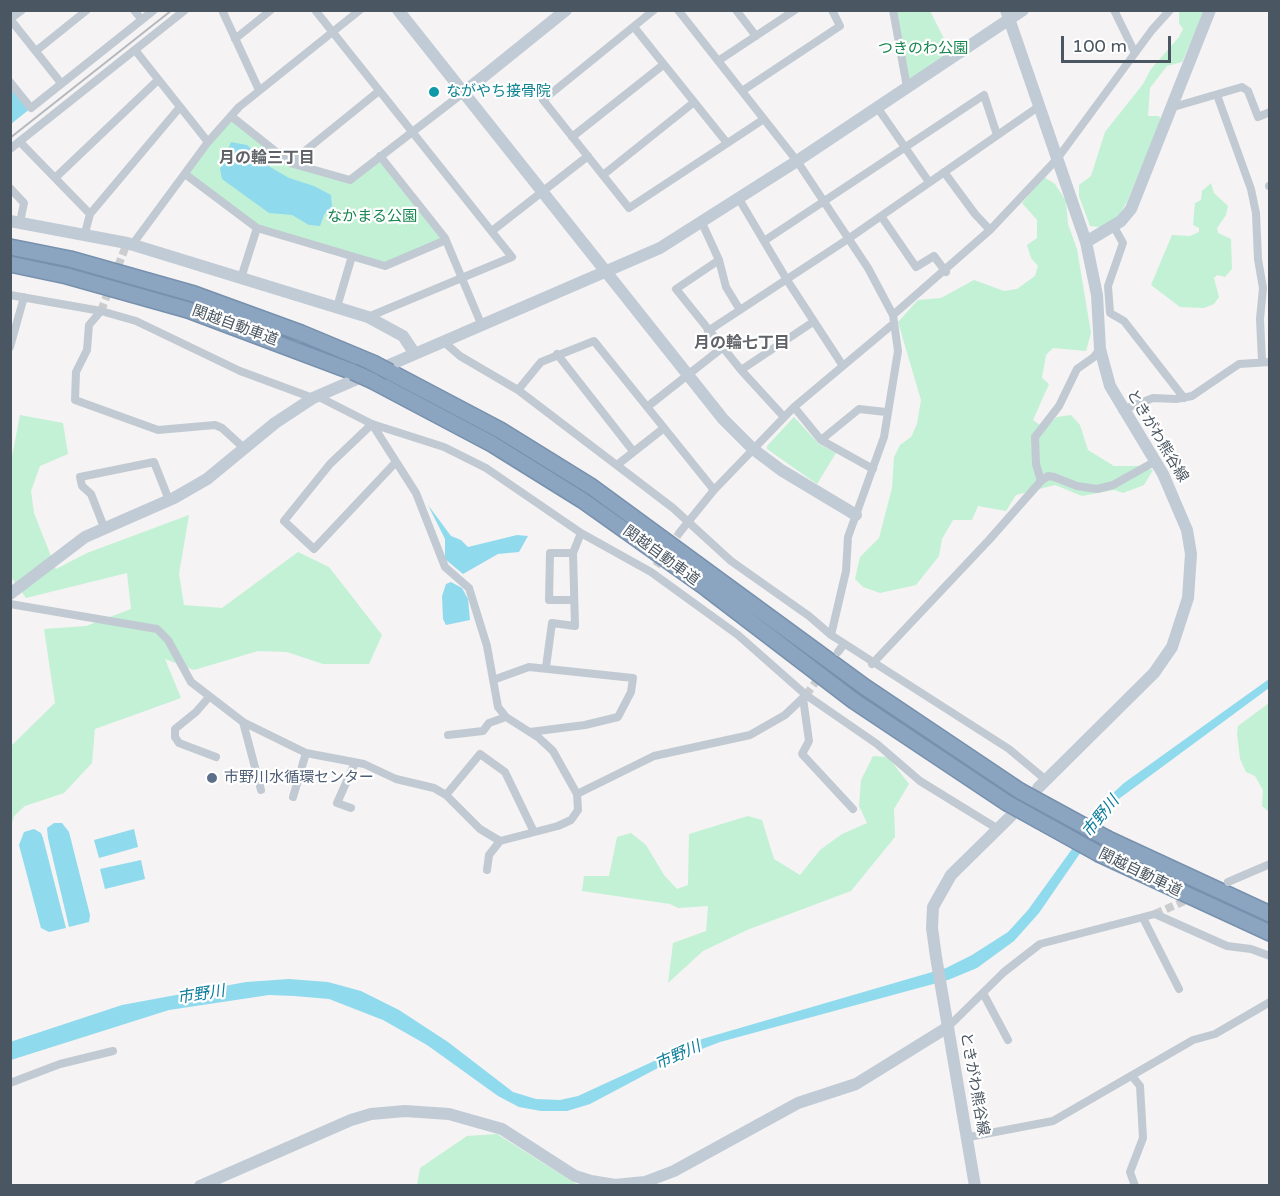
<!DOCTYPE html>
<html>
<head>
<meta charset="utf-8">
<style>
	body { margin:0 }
	#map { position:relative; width:1280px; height:1196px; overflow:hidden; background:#f5f3f3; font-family:"Varela Round",sans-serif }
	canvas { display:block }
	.frame { position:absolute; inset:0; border:12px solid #4a5661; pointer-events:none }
	.scale { position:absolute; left:1061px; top:36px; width:110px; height:27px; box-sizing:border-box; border:3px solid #4a5661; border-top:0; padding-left:8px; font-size:18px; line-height:21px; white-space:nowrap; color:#4a5661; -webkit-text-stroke:4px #fff; paint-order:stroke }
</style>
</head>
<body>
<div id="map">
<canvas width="1280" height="1196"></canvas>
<div class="frame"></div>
<div class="scale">100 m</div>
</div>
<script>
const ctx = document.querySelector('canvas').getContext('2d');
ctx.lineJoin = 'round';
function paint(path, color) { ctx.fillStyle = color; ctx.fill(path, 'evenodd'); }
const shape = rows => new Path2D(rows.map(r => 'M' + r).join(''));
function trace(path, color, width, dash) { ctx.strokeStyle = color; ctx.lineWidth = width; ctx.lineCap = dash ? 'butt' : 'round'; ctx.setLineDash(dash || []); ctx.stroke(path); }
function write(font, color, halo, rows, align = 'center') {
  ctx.font = font + ' "Varela Round","Noto Sans JP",sans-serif'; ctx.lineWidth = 4.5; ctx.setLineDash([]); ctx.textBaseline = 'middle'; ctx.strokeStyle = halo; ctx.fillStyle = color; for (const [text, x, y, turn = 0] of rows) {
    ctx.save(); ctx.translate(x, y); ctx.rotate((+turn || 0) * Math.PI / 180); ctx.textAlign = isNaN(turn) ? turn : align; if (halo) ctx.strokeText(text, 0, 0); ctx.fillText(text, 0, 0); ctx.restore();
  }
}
paint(shape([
	[893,11,930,11,953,56,907,87],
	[1179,11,1205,11,1182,62,1167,66,1150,88,1148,116,1159,116,1161,120,1127,202,1115,221,1099,227,1090,226,1079,196,1079,185,1091,176,1105,132,1143,84,1151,69,1179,37,1183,29,1179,23],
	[231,116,290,163,349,180,380,156,445,238,385,266,257,228,185,174],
	[1044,177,1055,184,1066,201,1068,224,1077,249,1091,333,1086,351,1053,348,1046,355,1042,378,1049,384,1033,420,1044,428,1057,417,1071,415,1080,425,1088,450,1114,466,1139,466,1153,470,1144,485,1123,493,1114,490,1082,496,1055,485,1016,495,1006,511,978,506,972,520,953,520,942,539,939,556,916,585,880,593,863,587,855,579,860,557,879,538,892,488,894,457,900,445,911,437,917,424,921,400,898,322,918,300,941,298,974,280,1004,291,1017,289,1035,276,1038,266,1031,258,1027,245,1037,238,1037,220,1022,203],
	[1211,183,1214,193,1228,206,1226,215,1217,228,1218,233,1231,239,1232,269,1225,277,1217,275,1214,278,1219,297,1214,304,1204,308,1180,307,1151,285,1172,235,1190,236,1199,232,1199,228,1193,225,1195,203,1201,200,1202,191],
	[20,415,63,423,68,454,40,466,31,491,34,513,56,569,87,553,189,515,179,574,184,605,222,608,298,552,329,567,382,635,369,664,323,664,287,652,258,651,194,670,165,659,181,698,95,729,92,763,64,793,25,806,14,816,11,827,11,746,55,703,44,629,86,626,131,609,127,573,26,598,11,577,11,462],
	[794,417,819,444,836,453,817,484,767,449,767,446],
	[1269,703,1270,811,1268,811,1262,806,1263,790,1255,776,1246,772,1240,759,1237,733,1238,726],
	[873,756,888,757,909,784,894,809,895,837,851,891,747,930,703,951,668,983,673,943,706,931,708,906,678,908,670,904,582,891,584,876,609,876,617,837,631,833,646,845,664,875,677,889,688,885,689,834,748,816,762,820,774,859,800,875,820,850,842,834,867,823,859,806,861,780],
	[497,1134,578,1185,417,1185,420,1168,467,1136]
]), '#c3f1d5');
paint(shape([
	[10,82,31,108,11,124,10,124],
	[231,142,247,145,270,167,289,178,314,186,331,195,332,206,324,215,320,226,309,225,292,215,269,213,222,179,220,169],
	[428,505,451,536,461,540,468,547,517,535,528,536,519,552,498,554,463,574,445,559,445,539],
	[451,582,462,588,468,599,470,620,446,625,443,619,442,596,446,584],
	[1269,679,1269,688,1116,801,1039,913,1014,941,977,968,948,980,720,1042,673,1060,590,1104,567,1111,541,1111,519,1107,498,1096,427,1045,383,1020,329,999,294,996,269,995,169,1010,11,1060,10,1042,122,1005,246,982,289,979,328,982,361,991,399,1010,448,1042,513,1092,536,1099,560,1100,578,1096,702,1039,946,968,972,955,1008,932,1028,910,1111,795,1124,783],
	[54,823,62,823,69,832,90,915,89,922,69,927,48,838,47,828],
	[34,829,41,833,43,838,66,928,49,932,41,928,19,845,24,832],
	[134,829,138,847,99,858,94,840],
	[141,860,145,879,105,889,100,869]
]), '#90daee');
trace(shape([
	[101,311,127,243],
	[656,566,680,532],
	[806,695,833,659],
	[1155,914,1214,888]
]), '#caccce', 8, [8, 4]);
const highway = shape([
	[10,247,70,259,194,294,301,333,373,363],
	[10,264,67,276,188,310,353,372],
	[390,372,500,430,592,487,865,687,1020,791],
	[373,381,492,444,582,500,706,588,854,701,1007,803],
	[1108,839,1270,914],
	[1099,854,1270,933]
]);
trace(highway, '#7690ad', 18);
trace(shape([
	[22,10,10,19,61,83],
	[134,10,142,20],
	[222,10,259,90],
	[315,10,512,257,368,317],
	[654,10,543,100,629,208,764,119],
	[678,10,797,161,868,268,893,315],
	[736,10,756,36],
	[893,10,907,87],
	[1114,10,1135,53],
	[634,27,727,143],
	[235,39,271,10],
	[135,50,208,142],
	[36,51,87,10],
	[718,61,795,10],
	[10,82,31,108,154,10],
	[742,91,840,26,832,10],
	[1217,95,1251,189,1256,213,1258,259,1263,288,1260,319,1262,361],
	[877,107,929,182],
	[1170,108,1242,87,1248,91,1258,117,1270,112],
	[231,116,290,163,350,180,463,93],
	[572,137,663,65],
	[20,142,90,214,85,233],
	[10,149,185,10],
	[380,156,445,238,482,326],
	[290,163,379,91],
	[944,172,975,214,990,230],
	[185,174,257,228,385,266,446,240],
	[603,175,693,103],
	[55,178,158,80],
	[1269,186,1270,186],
	[10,188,24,203,20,222],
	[739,199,787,280,843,366],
	[90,214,180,107],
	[881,216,916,267,934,256,946,272],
	[702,223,719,260,726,287,740,310],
	[1114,227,1123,243,1108,286,1110,313,1124,321,1184,398],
	[492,231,588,156],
	[764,241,984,95,997,135],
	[132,245,208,142,239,107,360,10],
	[719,260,676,289,741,370,784,417],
	[241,278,257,228],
	[10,295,101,311,136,321,240,371,313,398],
	[337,307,352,256],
	[101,311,89,325,87,350,76,372,75,400,158,430,215,425,222,428,245,449],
	[708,331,848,239,1038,107],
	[444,342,460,356,518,390,673,508,731,561,809,616,831,635,1009,749,1046,780],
	[10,347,24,297],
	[557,354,633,451],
	[741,370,813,322],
	[518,390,541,362,594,341,714,490],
	[317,396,372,424,444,447,486,468,581,533,651,572,738,635,806,695,877,744,920,781,998,829],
	[647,407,722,348],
	[794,407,821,440,873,469],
	[1122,410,1153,398,1176,399,1192,396,1239,364,1270,362],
	[372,424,416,493,445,567,469,588,487,646,498,707,506,717,539,738,553,751,577,794,578,810,571,820,558,826,500,841,489,855,487,870],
	[372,424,330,464,284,521,314,549,395,463],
	[821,440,859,409,886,412],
	[617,465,664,428],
	[1041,481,1036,464,1035,437,1059,406,1077,369,1094,357,1100,349],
	[104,527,91,494,82,486,80,477,154,462,169,500],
	[680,532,714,490,794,407,893,324],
	[573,553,550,553,549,600,574,600],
	[10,604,157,629,168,640,191,682,243,722,306,753,364,764,396,779,434,788,446,795,480,829,500,841],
	[831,635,846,571,848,537,884,437,898,351,893,315,990,230,1057,159,1152,30,1170,10],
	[838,652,844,644],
	[872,664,989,540,1041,481,1048,476,1054,477,1077,486,1097,489,1113,485,1154,462],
	[546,667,552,623,575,626,573,553,581,533],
	[493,680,529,667,633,678,631,692,618,717,585,725,530,732],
	[209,697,196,712,175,729,175,737,179,743,216,757],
	[803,698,809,741,802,754,853,809],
	[243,722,261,790],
	[448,735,483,731,489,723,506,717],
	[577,794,654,756,750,735,785,715,806,695],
	[446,795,480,754,505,772,534,832],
	[293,797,306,753],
	[351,808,337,803,355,763],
	[1228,882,1270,864],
	[1143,918,1179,989],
	[983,993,1008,1040],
	[948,1027,1004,972,1040,944,1155,914,1227,946,1251,949,1270,956],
	[1132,1076,1140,1086,1143,1138,1130,1172,1135,1186],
	[10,1083,60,1064,113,1051],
	[969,1137,1053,1121,1193,1040,1215,1034,1270,1002]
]), '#c1cad2', 8);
trace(shape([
	[398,10,723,419,753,449,781,470,856,515],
	[1006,10,1086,242],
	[463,93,566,10],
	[10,221,127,243,368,317,403,336,415,354],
	[10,594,85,537,174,498,207,479,275,423,313,398,660,248,797,161,1023,10],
	[1038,788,1154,673,1172,647,1188,598,1191,554,1187,530,1163,474,1110,386,1100,349,1097,295,1086,242,1121,221,1131,209,1210,10],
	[200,1186,351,1120,371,1114,405,1111,449,1114,502,1129,575,1176,591,1181,615,1185,645,1182,674,1171,798,1103,856,1084,948,1027],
	[975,1186,936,957,932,928,933,907,951,875,1011,816]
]), '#c1cbd6', 12);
trace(highway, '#8ba5c1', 15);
trace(shape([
	[10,138,172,10]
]), '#b5b8bd', 2);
const highwayBridge = shape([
	[373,363,390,372],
	[353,372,373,381],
	[1020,791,1108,839],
	[1007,803,1099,854]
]);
trace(highwayBridge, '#7690ad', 18, []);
trace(highwayBridge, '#8ba5c1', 15);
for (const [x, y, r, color] of [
	[434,92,6,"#0f9aa8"],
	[212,778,6,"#5c6f8a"]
]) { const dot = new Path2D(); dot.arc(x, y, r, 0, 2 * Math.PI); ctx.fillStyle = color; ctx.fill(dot); trace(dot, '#fff', 2); }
write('15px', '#17864f', '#fff', [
	["つきのわ公園",923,49],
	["なかまる公園",372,217]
]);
write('15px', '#0d838f', '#fff', [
	["ながやち接骨院",446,92]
], 'left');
write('15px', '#4a5661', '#fff', [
	["関越自動車道",235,326,20],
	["ときがわ熊谷線",1157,436,59],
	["関越自動車道",661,556,36],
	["関越自動車道",1140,873,26],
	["ときがわ熊谷線",974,1084,80]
]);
write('15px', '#4e5e75', '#fff', [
	["市野川水循環センター",224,778]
], 'left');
write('bold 16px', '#5f6368', '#fff', [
	["月の輪三丁目",267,159],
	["月の輪七丁目",742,344]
]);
write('italic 16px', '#0c7c9b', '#fff', [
	["市野川",1101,817,-51],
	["市野川",201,995,-9],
	["市野川",678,1056,-24]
]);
</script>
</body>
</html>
